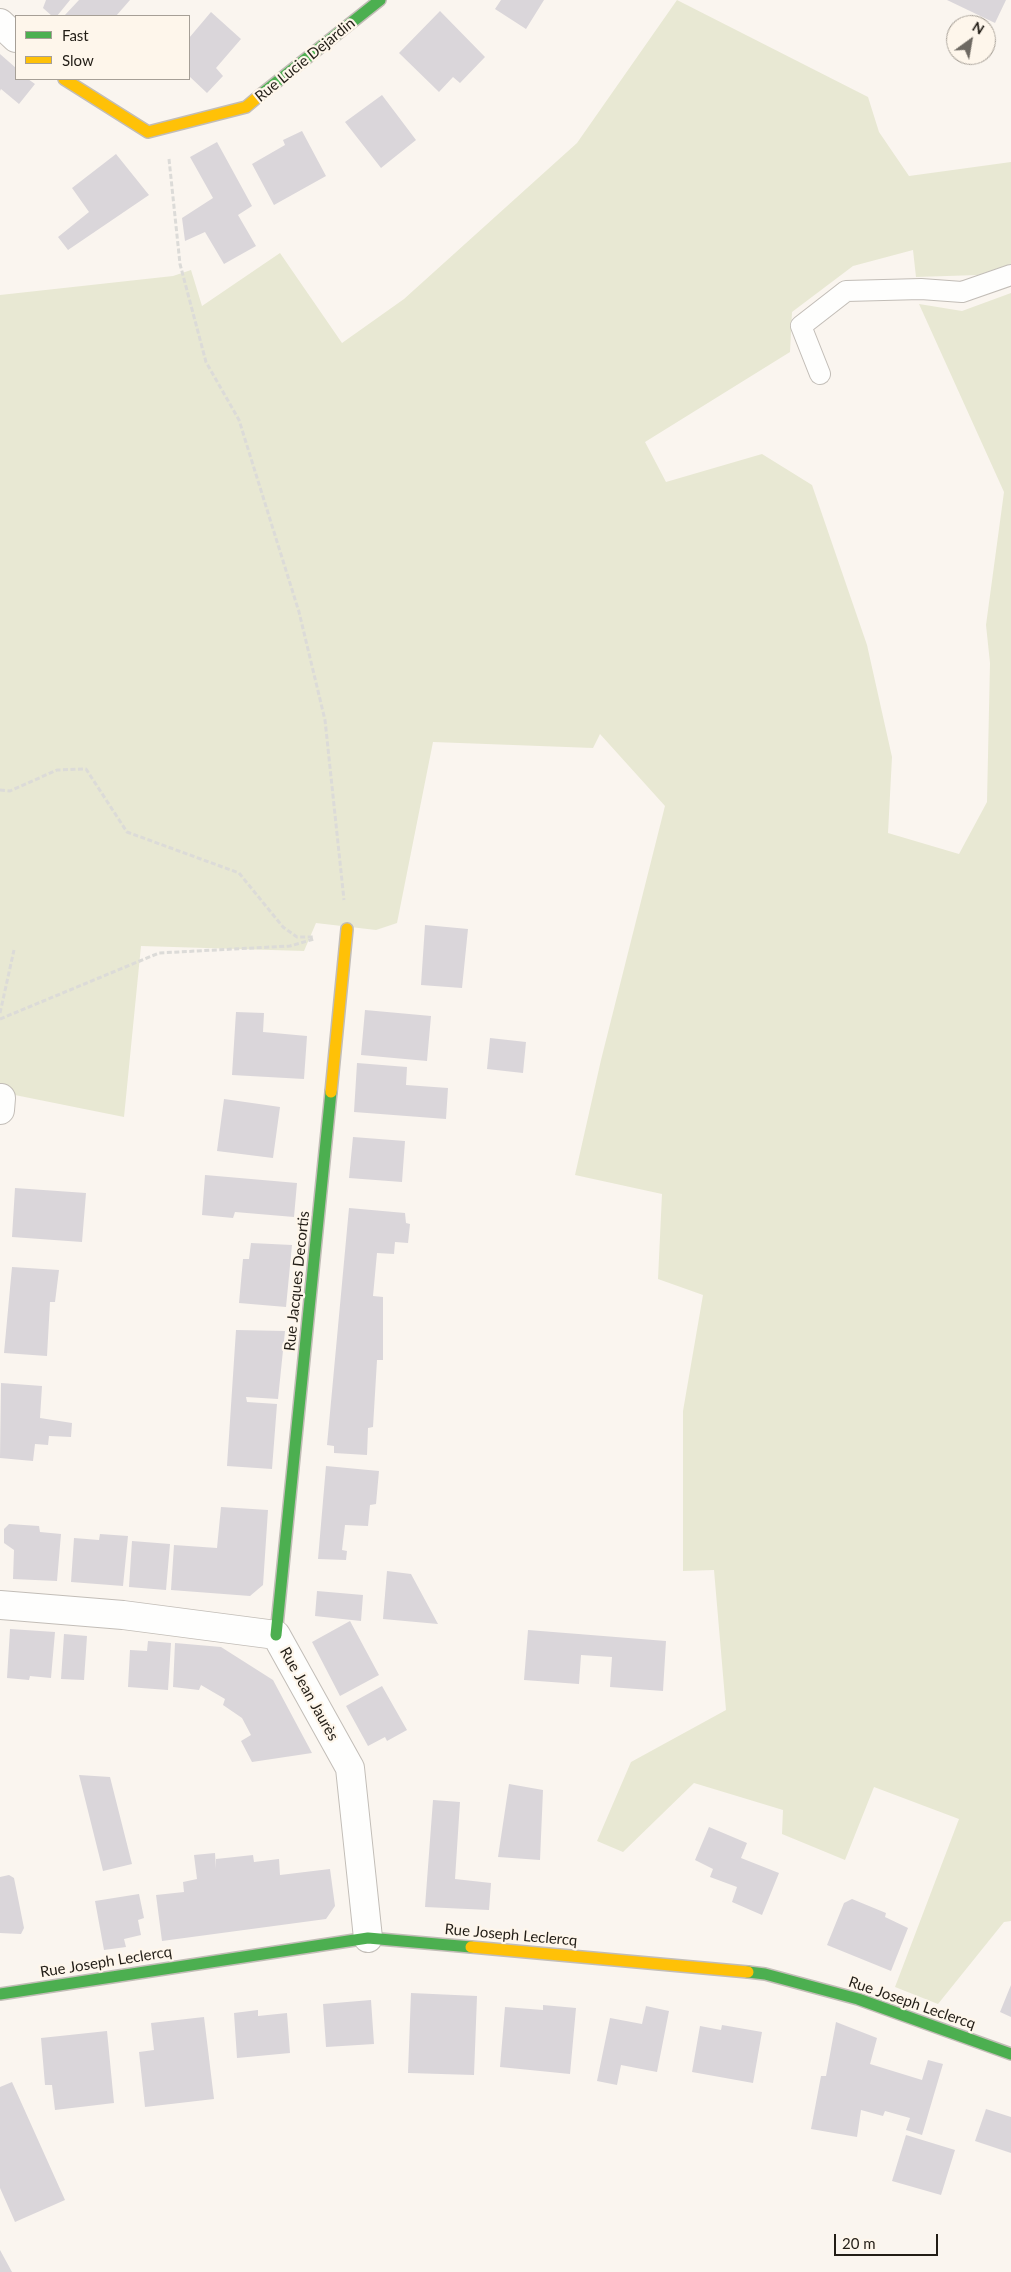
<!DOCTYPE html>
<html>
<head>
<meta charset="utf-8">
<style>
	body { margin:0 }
	#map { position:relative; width:1011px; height:2272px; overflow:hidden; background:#faf5ef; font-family:Lato,sans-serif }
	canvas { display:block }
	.legend { position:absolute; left:15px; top:15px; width:175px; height:65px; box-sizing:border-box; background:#fef6eb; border:1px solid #a69f96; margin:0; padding:6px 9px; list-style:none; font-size:15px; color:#221d16 }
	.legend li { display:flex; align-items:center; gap:10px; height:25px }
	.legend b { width:25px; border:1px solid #a69f96 }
	.north { position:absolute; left:946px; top:15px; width:50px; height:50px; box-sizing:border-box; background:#fef6eb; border:1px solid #a69f96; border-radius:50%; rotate:32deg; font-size:14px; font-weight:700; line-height:20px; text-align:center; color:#221d16 }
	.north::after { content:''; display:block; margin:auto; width:18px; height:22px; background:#6e6962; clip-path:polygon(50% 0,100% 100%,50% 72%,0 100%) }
	.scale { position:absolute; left:834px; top:2234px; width:104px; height:22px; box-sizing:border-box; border:2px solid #221d16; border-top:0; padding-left:6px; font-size:15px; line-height:18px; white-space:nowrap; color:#221d16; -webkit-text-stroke:4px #fef6eb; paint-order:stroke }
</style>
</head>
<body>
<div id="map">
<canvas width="1011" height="2272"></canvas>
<ul class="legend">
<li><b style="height:6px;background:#4caf50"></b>Fast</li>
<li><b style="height:6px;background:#ffc107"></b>Slow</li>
</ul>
<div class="north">N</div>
<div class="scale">20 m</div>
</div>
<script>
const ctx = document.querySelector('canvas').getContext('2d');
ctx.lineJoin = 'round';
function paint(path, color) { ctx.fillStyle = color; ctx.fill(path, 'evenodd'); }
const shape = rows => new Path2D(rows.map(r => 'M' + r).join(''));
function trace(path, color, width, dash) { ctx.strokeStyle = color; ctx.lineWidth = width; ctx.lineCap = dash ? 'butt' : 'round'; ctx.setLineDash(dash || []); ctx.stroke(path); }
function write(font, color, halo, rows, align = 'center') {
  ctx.font = font + ' Lato,sans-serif'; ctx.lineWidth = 4.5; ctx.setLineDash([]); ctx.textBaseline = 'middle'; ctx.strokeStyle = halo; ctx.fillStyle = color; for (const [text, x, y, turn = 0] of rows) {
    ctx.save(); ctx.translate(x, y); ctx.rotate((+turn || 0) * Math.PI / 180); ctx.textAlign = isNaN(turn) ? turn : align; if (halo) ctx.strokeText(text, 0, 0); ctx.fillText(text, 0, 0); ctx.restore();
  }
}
paint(shape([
	[677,0,868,97,879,132,909,176,1011,162,1011,264,978,275,916,277,913,250,853,266,792,312,790,352,645,442,666,482,762,454,812,485,867,645,892,757,888,833,959,854,987,802,990,663,986,625,1004,492,919,304,962,311,1011,293,1011,1921,1004,1922,938,2004,895,1987,959,1819,874,1787,845,1860,782,1834,783,1810,694,1783,623,1852,597,1841,631,1762,726,1710,714,1570,683,1571,683,1411,703,1295,658,1279,662,1194,575,1175,601,1060,665,806,600,734,593,748,433,742,397,923,376,930,316,923,304,951,141,946,124,1117,0,1092,0,295,173,276,191,270,202,306,280,253,342,343,404,299,577,143]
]), '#e8e8d3');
paint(shape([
	[46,0,70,0,57,16,52,16,43,8],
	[79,0,130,0,116,16,64,16],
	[501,0,544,0,526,29,495,9],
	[947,0,1006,0,995,23],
	[440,11,485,57,460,83,453,77,439,92,399,53],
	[211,12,241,39,216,68,223,76,207,93,189,76,189,38],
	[0,54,16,68,16,79,28,79,35,84,19,104,1,89,0,91],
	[382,95,416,140,381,168,345,122],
	[302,131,326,176,274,205,252,164,285,145,283,140],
	[217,142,252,206,238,215,256,246,224,264,205,232,185,241,182,218,213,198,190,157],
	[116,154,149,195,68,250,58,237,89,212,72,188],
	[425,925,468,929,462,988,421,985],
	[365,1010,431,1016,427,1061,361,1055],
	[236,1012,264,1013,263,1032,307,1036,304,1079,232,1075],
	[490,1038,526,1042,523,1073,487,1069],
	[357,1063,407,1067,406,1085,448,1088,446,1119,354,1112],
	[224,1099,280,1107,273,1158,217,1151],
	[353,1137,405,1141,402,1182,349,1178],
	[205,1175,297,1183,294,1217,235,1212,233,1218,202,1215],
	[15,1188,86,1193,82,1242,12,1237],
	[349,1208,405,1213,406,1223,410,1224,408,1243,395,1242,394,1254,377,1253,373,1296,383,1297,383,1360,377,1360,373,1427,368,1428,367,1455,334,1453,334,1446,327,1445],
	[251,1243,292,1245,286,1307,239,1303,243,1259,249,1259],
	[12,1267,59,1270,55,1302,50,1302,47,1356,4,1353],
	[236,1330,285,1331,278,1399,246,1397,247,1402,277,1404,272,1469,227,1466],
	[1,1383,42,1386,40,1418,72,1423,71,1437,49,1436,48,1445,35,1444,33,1461,0,1458],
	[326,1466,379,1471,376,1504,370,1505,368,1526,345,1525,342,1550,347,1551,346,1560,318,1559],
	[221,1507,268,1510,263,1585,250,1596,171,1590,174,1545,217,1548],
	[9,1524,39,1526,40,1532,61,1534,57,1581,13,1579,14,1550,4,1543,4,1529],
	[100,1534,128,1536,123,1586,71,1582,74,1538,99,1540],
	[132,1541,170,1544,166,1590,129,1587],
	[387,1571,411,1574,438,1624,383,1619],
	[317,1591,363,1595,361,1621,315,1616],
	[350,1621,379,1675,340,1696,312,1642],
	[10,1629,55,1632,51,1678,30,1676,29,1680,7,1678],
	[528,1630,666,1641,663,1691,610,1687,612,1657,581,1655,579,1684,524,1680],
	[64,1634,87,1636,84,1680,61,1679],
	[148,1641,171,1643,168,1690,128,1687,130,1650,147,1651],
	[175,1643,221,1647,273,1680,312,1753,252,1762,241,1741,251,1735,242,1718,223,1705,225,1699,201,1685,199,1690,173,1687],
	[382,1686,407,1730,387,1741,385,1737,368,1746,346,1706],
	[79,1775,110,1777,132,1864,103,1871],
	[509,1784,543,1790,540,1860,498,1857],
	[433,1800,460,1802,455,1879,491,1883,489,1910,425,1907],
	[709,1827,747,1843,741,1858,779,1873,762,1915,732,1902,737,1887,710,1877,713,1869,695,1860],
	[215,1853,216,1869,216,1859,253,1855,254,1862,279,1859,280,1875,330,1869,335,1906,326,1919,162,1941,156,1895,184,1892,183,1882,197,1879,194,1855],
	[9,1875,14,1878,24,1928,21,1934,0,1933,0,1877],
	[139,1894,144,1918,138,1920,141,1935,124,1939,126,1947,104,1950,95,1901],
	[852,1899,886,1913,885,1917,908,1928,891,1971,827,1945,844,1903],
	[1011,1985,1011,2017,1000,2012],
	[411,1993,477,1996,474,2075,408,2073],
	[371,2000,374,2044,326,2047,323,2004],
	[543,2005,576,2008,570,2074,500,2067,505,2007,543,2010],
	[646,2006,669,2011,657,2072,621,2065,617,2085,597,2081,610,2018,642,2024],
	[258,2010,258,2016,287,2013,290,2053,237,2058,234,2013],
	[204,2017,214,2099,145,2107,139,2052,154,2050,151,2023],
	[836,2022,877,2038,870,2064,922,2080,928,2060,943,2064,922,2135,906,2130,910,2118,885,2111,883,2116,861,2110,857,2137,811,2129,821,2076,826,2076],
	[722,2025,762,2032,753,2083,692,2072,700,2026,721,2030],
	[107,2031,114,2103,55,2110,52,2085,45,2085,41,2038],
	[12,2082,65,2200,15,2222,0,2188,0,2087],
	[986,2109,1011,2117,1011,2153,975,2141],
	[906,2135,955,2150,941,2195,892,2181],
	[0,2250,12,2272,0,2272]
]), '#dad6da');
const lane = shape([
	[820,374,801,326,846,291,921,289,962,292,1011,275]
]);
const street = shape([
	[0,23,16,38],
	[0,1110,1,1098],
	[0,1605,123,1615,276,1635,350,1768,368,1938]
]);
const fast = shape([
	[259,96,380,0],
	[276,1635,331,1092],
	[748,1972,765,1974,858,1999,1011,2054],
	[0,1994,368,1938,471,1947]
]);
const slow = shape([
	[64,79,148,132,246,107,259,96],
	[331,1092,347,929],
	[471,1947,748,1972]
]);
trace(lane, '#c2bdb7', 22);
trace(street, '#c2bdb7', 30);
trace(fast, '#c2bdb7', 14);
trace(slow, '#c2bdb7', 14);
trace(shape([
	[169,159,180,264,206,362,239,420,299,612,325,720,344,900],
	[0,790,10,791,57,770,86,769,127,832,239,873,283,927,297,937,315,937],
	[0,1013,14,950],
	[0,1019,159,953,290,946,314,939]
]), '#dcdbd8', 3, [5, 2.5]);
trace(lane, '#fefefd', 20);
trace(street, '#fefefd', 28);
trace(fast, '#4caf50', 11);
trace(slow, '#ffc107', 11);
write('15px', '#221d16', '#fef6eb', [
	["Rue Lucie Dejardin",305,60,-39],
	["Rue Jacques Decortis",297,1281,-84],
	["Rue Jean Jaurès",309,1694,61],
	["Rue Joseph Leclercq",511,1935,5],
	["Rue Joseph Leclercq",106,1962,-9],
	["Rue Joseph Leclercq",912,2003,19]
]);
</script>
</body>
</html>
